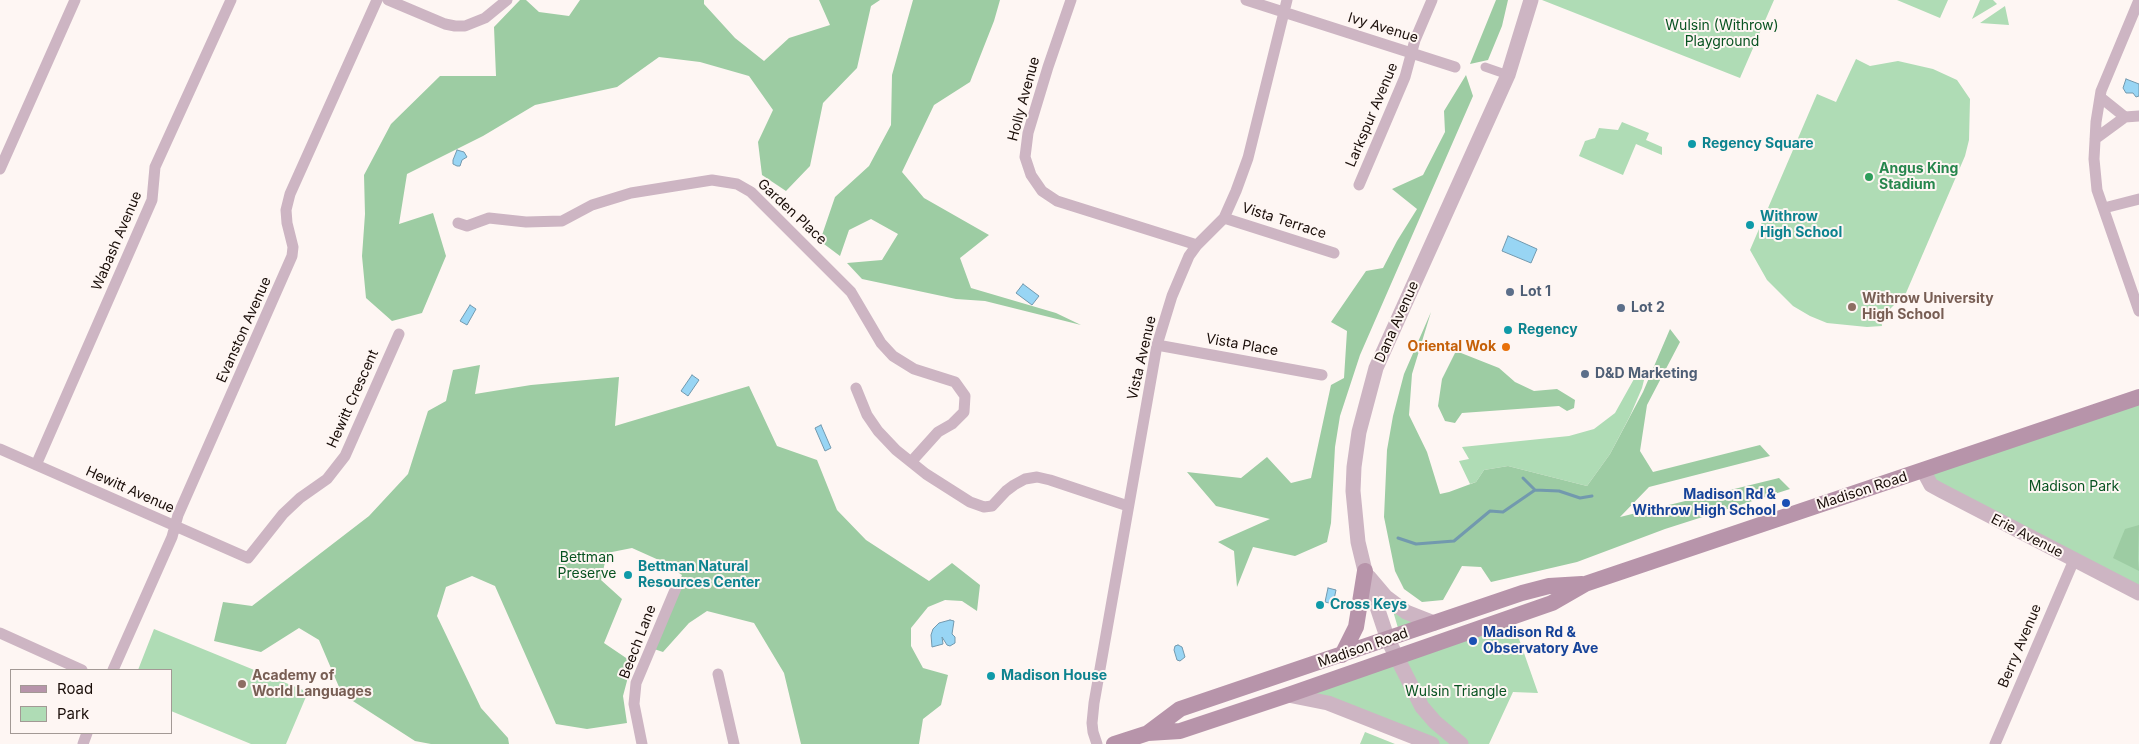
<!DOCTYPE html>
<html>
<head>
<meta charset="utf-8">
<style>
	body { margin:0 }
	#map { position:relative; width:2139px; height:744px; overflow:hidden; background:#fef6f3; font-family:Inter,sans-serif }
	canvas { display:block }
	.legend { position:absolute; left:10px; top:669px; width:162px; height:65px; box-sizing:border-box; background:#fef6f3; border:1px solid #a39995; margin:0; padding:6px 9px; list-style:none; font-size:15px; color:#1a0e09 }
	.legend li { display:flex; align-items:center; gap:10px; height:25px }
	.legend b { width:25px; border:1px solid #a39995 }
</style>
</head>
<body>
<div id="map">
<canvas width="2139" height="744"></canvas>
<ul class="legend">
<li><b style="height:6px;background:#b794aa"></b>Road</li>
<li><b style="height:14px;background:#afdcb5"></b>Park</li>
</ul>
</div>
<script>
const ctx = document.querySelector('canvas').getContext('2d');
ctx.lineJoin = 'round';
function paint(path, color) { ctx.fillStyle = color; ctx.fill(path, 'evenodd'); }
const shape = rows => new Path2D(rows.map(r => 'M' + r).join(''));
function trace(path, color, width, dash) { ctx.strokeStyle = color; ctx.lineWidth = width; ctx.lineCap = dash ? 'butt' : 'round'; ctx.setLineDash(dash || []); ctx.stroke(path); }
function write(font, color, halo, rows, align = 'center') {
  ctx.font = font + ' Inter,sans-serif'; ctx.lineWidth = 4; ctx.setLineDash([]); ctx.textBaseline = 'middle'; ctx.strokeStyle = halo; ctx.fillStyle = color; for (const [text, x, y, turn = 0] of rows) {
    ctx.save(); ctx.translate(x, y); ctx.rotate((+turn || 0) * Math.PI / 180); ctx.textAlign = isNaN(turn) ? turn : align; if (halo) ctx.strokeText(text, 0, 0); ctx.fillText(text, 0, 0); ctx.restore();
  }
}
paint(shape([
	[1542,0,1774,0,1740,78],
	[1897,0,1948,0,1940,18],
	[1980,0,1993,0,1997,4,1972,19],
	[2005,6,2009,25,1980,23],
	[1856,59,1870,66,1898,61,1933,69,1957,80,1970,99,1969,140,1965,156,1906,293,1889,310,1880,312,1882,326,1867,327,1827,323,1810,316,1793,306,1767,280,1750,250,1817,94,1836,102],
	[1622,122,1649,133,1646,140,1662,147,1662,155,1636,144,1623,175,1579,156,1585,141,1595,138,1599,128,1618,130],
	[1639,370,1645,376,1642,388,1630,416,1610,454,1587,486,1508,466,1484,470,1476,482,1470,484,1459,461,1469,459,1462,447,1569,436,1594,429,1615,413],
	[2139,397,2139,593,1942,491,1923,470],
	[1393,611,1415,622,1398,628],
	[1511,616,1538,693,1513,692,1489,744,1432,744,1288,695],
	[154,629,308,692,286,744,251,744,171,711,171,670,138,670],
	[1365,732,1395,744,1360,744]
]), '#afdcb5');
paint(shape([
	[520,0,526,0,539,12,569,16,580,0,704,0,704,4,735,38,764,61,789,38,830,25,819,0,880,0,871,6,857,68,823,103,810,166,786,191,762,175,758,142,773,110,749,76,700,62,659,57,617,87,535,105,483,136,407,174,399,224,433,213,446,256,422,313,392,321,366,298,362,256,365,214,364,175,391,124,440,76,496,76,494,27],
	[913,0,1000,0,994,21,970,82,934,105,902,172,924,198,989,235,960,258,971,288,1056,313,1081,325,985,301,956,299,862,279,847,263,882,260,898,234,871,219,849,230,840,256,820,241,835,197,869,166,891,125,892,75],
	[1496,0,1508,0,1502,26,1488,60,1470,64],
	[1466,75,1473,96,1360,355,1340,416,1335,447,1331,523,1327,542,1295,556,1253,547,1237,587,1234,551,1218,542,1270,519,1216,506,1187,472,1241,478,1267,457,1291,483,1311,478,1331,385,1344,378,1347,331,1331,322,1366,271,1383,268,1397,241,1417,209,1392,189,1423,175,1445,132,1444,111],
	[1431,312,1412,374,1409,415,1427,452,1440,494,1449,492,1476,482,1484,470,1508,466,1587,486,1610,454,1643,392,1670,329,1680,342,1647,405,1640,451,1653,472,1760,445,1770,456,1649,487,1620,517,1779,478,1790,489,1665,529,1577,562,1491,582,1481,567,1462,566,1443,600,1422,602,1404,589,1395,571,1384,517,1387,450,1393,416,1404,374],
	[1456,351,1499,368,1515,382,1534,391,1557,389,1575,400,1574,408,1567,411,1559,406,1462,413,1455,423,1445,421,1438,406,1442,379],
	[480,365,475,394,531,385,619,377,615,426,749,386,777,446,817,460,837,510,866,540,929,581,952,563,980,585,977,611,962,601,945,600,928,607,911,628,911,646,923,668,948,675,941,705,923,719,919,744,801,744,784,673,754,623,707,611,689,623,663,652,654,649,682,575,661,561,632,548,607,553,601,580,622,599,604,643,632,662,623,696,627,723,587,729,556,724,495,586,472,576,446,587,437,616,481,708,508,738,509,744,431,744,415,741,342,694,319,640,299,628,261,652,214,641,223,602,252,606,369,516,408,474,428,411,446,401,453,370],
	[2139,525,2138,559,2139,571,2113,558,2125,529]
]), '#9dcca3');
const water = shape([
	[2126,79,2139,84,2139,96,2136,97,2133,93,2126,93,2123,88,2126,79],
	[457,150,464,152,467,157,462,160,460,166,457,166,453,164,453,160,457,150],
	[1508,236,1537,249,1531,263,1502,251,1508,236],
	[1023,284,1039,296,1032,305,1016,293,1023,284],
	[470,305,476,309,467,325,460,321,470,305],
	[692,375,699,380,688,396,681,391,692,375],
	[821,425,831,448,825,451,815,428,821,425],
	[1328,588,1336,590,1333,604,1325,602,1328,588],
	[950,620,954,621,952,634,955,637,955,643,950,646,947,645,942,637,943,644,932,647,931,635,933,629,939,623,950,620],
	[1178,645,1182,647,1185,657,1180,661,1177,660,1174,650,1175,646,1178,645]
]);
paint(water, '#98d5f4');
trace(water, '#7299ae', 1);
trace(shape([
	[1523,478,1535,490],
	[1398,538,1416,544,1454,541,1490,511,1503,512,1535,490,1559,491,1580,498,1592,496]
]), '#7299ae', 3);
trace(shape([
	[1485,67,1508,75]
]), '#cdb5c3', 9);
trace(shape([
	[388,0,445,24,455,26,465,26,485,18,507,0],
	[1071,0,1048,67,1028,133,1025,157,1031,175,1042,191,1057,201,1197,245],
	[1246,0,1455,67],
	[2139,0,2101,91,2096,122,2094,159,2097,190,2139,311],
	[2100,97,2125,117],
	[2095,139,2125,117,2139,116],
	[0,169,75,0],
	[1359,185,1405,77,1415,40,1432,0],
	[2104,208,2139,199],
	[1224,218,1334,253],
	[458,223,467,226,489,218,526,222,562,221,592,205,631,193,712,180,737,184,751,192,851,292,881,343,893,356,914,369,955,382,965,396,964,412,952,424,938,432,911,462],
	[1157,345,1322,375],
	[856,388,867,415,878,431,896,450,926,474,970,502,984,507,992,506,1006,491,1014,485,1025,479,1037,477,1050,480,1128,506],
	[0,449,248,558,283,514,300,498,327,479,345,456,399,334],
	[36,465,152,200,155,167,231,0],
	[0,633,82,670],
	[113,670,172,537,178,515,292,256,293,247,287,223,286,210,290,194,377,0],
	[718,674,734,744],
	[83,744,87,733],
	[642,744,634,704,636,683,678,583],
	[1097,744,1093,732,1092,723,1094,703,1157,345,1172,296,1189,256,1197,245,1224,218,1236,191,1248,158,1287,0],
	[1995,744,2074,560]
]), '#cdb5c3', 11);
trace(shape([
	[1923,470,1931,485,1942,491,2139,593],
	[1369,577,1386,597,1406,612,1434,623],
	[1288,695,1328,703,1432,744],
	[1461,744,1435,722,1422,707,1388,640,1365,571,1358,542,1353,491,1354,467,1359,432,1376,368,1508,75,1531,0]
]), '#cdb5c3', 15);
trace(shape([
	[1342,655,1356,627,1365,571],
	[1148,733,1180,709,1522,593,1549,586,1582,584],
	[1114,744,1148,733,1180,731,1288,695,1552,603,1585,584,2139,397]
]), '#b794aa', 16);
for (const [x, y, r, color] of [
	[1692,144,5,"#0f9aa8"],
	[1869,177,5,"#2e9e5b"],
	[1750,225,5,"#0f9aa8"],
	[1510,292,5,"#5c6f8a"],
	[1852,307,5,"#8d6e63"],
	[1621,308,5,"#5c6f8a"],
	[1508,330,5,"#0f9aa8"],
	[1506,347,5,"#e8710a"],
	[1585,374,5,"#5c6f8a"],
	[1786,503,5,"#1a4fb4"],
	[628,575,5,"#0f9aa8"],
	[1320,605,5,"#0f9aa8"],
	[1473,641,5,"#1a4fb4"],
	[991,676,5,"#0f9aa8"],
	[242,684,5,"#8d6e63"]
]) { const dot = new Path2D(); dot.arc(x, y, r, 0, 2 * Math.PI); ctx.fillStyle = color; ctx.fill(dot); trace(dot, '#fef6f3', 2); }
write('14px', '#085321', '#fef6f3', [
	["Wulsin (Withrow)",1722,26],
	["Playground",1722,42],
	["Madison Park",2074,487],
	["Bettman",587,558],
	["Preserve",587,574],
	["Wulsin Triangle",1456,692]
]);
write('14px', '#1a0e09', '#fef6f3', [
	["Ivy Avenue",1383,28,17],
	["Holly Avenue",1024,99,-75],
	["Larkspur Avenue",1372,115,-67],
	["Garden Place",792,212,43],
	["Vista Terrace",1284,221,18],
	["Wabash Avenue",117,241,-67],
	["Dana Avenue",1397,322,-66],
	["Evanston Avenue",244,330,-66],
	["Vista Place",1242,345,10],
	["Vista Avenue",1142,358,-77],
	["Hewitt Crescent",353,399,-66],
	["Hewitt Avenue",130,490,24],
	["Madison Road",1862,491,-18],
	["Erie Avenue",2027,536,27],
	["Beech Lane",638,642,-69],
	["Berry Avenue",2020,646,-67],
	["Madison Road",1363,648,-19]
]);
write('bold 14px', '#0d838f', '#fef6f3', [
	["Regency Square",1702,144],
	["Withrow",1760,217],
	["High School",1760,233],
	["Regency",1518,330],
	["Bettman Natural",638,567],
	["Resources Center",638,583],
	["Cross Keys",1330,605],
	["Madison House",1001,676]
], 'left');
write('bold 14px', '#27864d', '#fef6f3', [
	["Angus King",1879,169],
	["Stadium",1879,185]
], 'left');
write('bold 14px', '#4e5e75', '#fef6f3', [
	["Lot 1",1520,292],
	["Lot 2",1631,308],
	["D&D Marketing",1595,374]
], 'left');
write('bold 14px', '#785e54', '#fef6f3', [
	["Withrow University",1862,299],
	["High School",1862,315],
	["Academy of",252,676],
	["World Languages",252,692]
], 'left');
write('bold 14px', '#c56008', '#fef6f3', [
	["Oriental Wok",1496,347]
], 'right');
write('bold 14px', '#164399', '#fef6f3', [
	["Madison Rd &",1776,495],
	["Withrow High School",1776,511],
	["Madison Rd &",1483,633,"left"],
	["Observatory Ave",1483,649,"left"]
], 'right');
</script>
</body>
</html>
